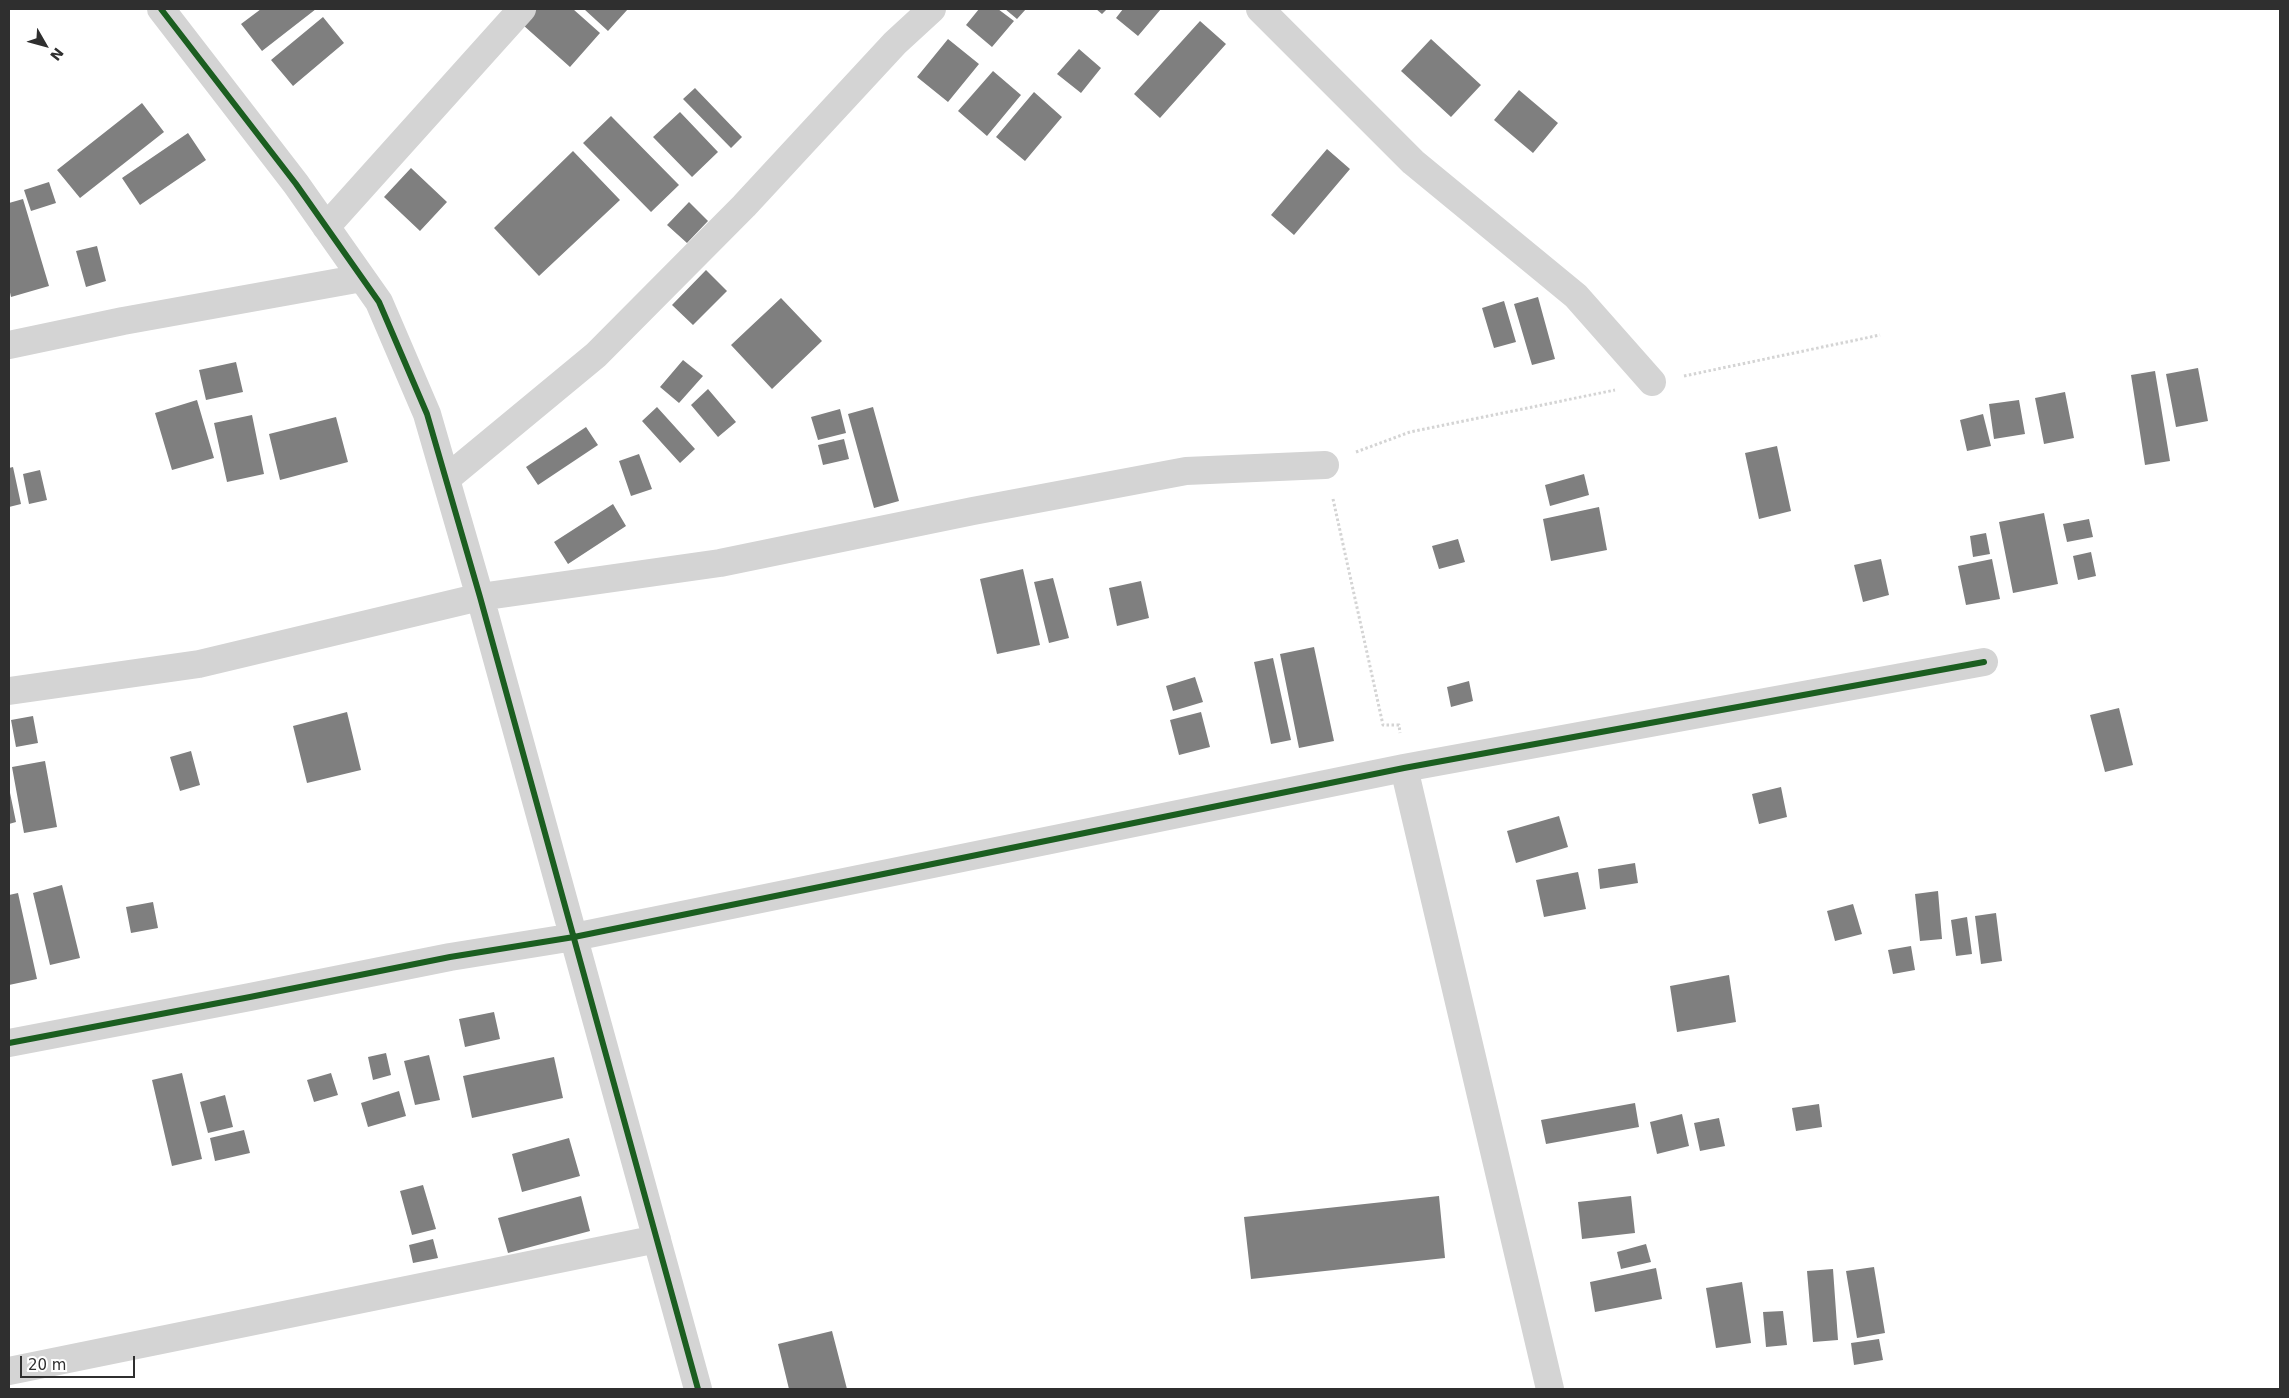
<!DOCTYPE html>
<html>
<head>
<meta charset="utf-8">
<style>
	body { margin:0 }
	#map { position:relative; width:2289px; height:1398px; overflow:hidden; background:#fff; font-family:"DejaVu Sans",sans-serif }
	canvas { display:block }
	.frame { position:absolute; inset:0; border:10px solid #2f2f2f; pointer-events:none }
	.north { position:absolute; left:20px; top:20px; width:50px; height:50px; -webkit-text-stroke:4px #fff; paint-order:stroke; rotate:128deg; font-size:14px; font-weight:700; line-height:20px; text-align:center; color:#2f2f2f }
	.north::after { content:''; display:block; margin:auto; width:18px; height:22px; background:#2f2f2f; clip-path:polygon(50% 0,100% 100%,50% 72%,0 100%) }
	.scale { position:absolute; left:20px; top:1356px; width:115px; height:22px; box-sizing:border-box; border:2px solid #2f2f2f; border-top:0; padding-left:6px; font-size:15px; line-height:18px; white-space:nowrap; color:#2f2f2f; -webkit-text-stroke:4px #fff; paint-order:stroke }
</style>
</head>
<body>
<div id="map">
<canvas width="2289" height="1398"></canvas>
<div class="frame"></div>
<div class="north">N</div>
<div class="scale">20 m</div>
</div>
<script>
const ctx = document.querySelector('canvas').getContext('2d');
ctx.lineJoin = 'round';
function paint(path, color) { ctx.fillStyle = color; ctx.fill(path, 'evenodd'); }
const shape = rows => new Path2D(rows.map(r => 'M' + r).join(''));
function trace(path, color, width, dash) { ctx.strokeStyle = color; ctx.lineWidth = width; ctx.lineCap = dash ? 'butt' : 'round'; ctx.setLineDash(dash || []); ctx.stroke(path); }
paint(shape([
	[261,9,316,9,262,51,241,24],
	[537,9,573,9,600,33,570,67,523,25],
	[584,9,628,9,608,31],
	[979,9,998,9,1014,21,992,47,966,25],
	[1005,9,1026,9,1017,19],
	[1096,9,1107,9,1102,14],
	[1123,9,1161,9,1138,36,1116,18],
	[323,17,344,43,293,86,271,60],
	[1200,21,1226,44,1160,118,1134,94],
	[948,39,979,64,948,102,917,77],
	[1431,39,1481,85,1451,117,1401,71],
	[1079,49,1101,68,1081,93,1057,74],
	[993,71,1021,95,987,136,958,111],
	[695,88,742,137,731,148,683,99],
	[1519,90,1558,123,1533,153,1494,120],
	[1034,92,1062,117,1025,161,996,137],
	[142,103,164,132,80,198,57,170],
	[680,112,718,152,692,177,653,137],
	[611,116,679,185,651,212,583,143],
	[188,133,206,160,140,205,122,178],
	[1327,149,1350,169,1294,235,1271,215],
	[573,151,620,200,539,276,494,228],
	[411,168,447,202,420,231,384,197],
	[49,182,56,203,31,211,24,190],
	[23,199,49,286,11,297,9,288,9,203],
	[689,202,708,221,687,243,667,225],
	[97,246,106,281,86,287,76,251],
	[706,270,727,291,693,325,672,305],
	[1538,297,1555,359,1532,365,1514,304],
	[781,298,822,341,772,389,731,345],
	[1504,301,1516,342,1494,348,1482,308],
	[683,360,703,376,679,403,660,387],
	[236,362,243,392,206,400,199,370],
	[2198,368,2208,421,2176,427,2166,374],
	[2155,371,2170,461,2145,465,2131,375],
	[708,389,736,422,718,437,691,405],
	[2065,392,2074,438,2044,444,2035,398],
	[197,400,214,458,172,470,155,413],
	[2019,400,2025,434,1994,439,1989,404],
	[657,407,695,449,680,463,642,421],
	[873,407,899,501,874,508,848,414],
	[840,409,846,433,818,440,811,417],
	[1983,414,1991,446,1967,451,1960,420],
	[252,415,264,474,227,482,214,423],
	[336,417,348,462,280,480,269,434],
	[586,427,598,445,538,485,526,467],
	[844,439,849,459,823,465,818,445],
	[1777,446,1791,511,1759,519,1745,453],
	[639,454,652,489,631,496,619,461],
	[13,467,21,504,9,507,9,468],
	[40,470,47,500,29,504,23,474],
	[1584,474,1589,495,1550,506,1545,485],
	[613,504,626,526,568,564,554,542],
	[1599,507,1607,550,1551,561,1543,519],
	[2044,513,2058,584,2013,593,1999,522],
	[2089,519,2093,537,2067,542,2063,524],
	[1986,533,1990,554,1973,557,1970,536],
	[1458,539,1465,562,1439,569,1432,546],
	[2091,552,2096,576,2078,580,2073,556],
	[1881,559,1889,595,1863,602,1854,565],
	[1992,559,2000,599,1966,605,1958,566],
	[1023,569,1040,645,997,654,980,579],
	[1053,578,1069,638,1049,643,1034,582],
	[1141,581,1149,618,1117,626,1109,588],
	[1314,647,1334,741,1299,748,1280,654],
	[1273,658,1291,740,1271,744,1254,662],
	[1195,677,1203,702,1173,711,1166,686],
	[1469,681,1473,701,1451,707,1447,687],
	[2119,708,2133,765,2105,772,2090,715],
	[347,712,361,770,307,783,293,726],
	[1201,712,1210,747,1179,755,1170,720],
	[33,716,38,743,16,747,11,720],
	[191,751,200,785,180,791,170,757],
	[45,761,57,827,24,833,12,767],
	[1781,787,1787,817,1759,824,1752,794],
	[9,788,16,822,9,824],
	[1559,816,1568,847,1516,863,1507,831],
	[1635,863,1638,883,1600,889,1598,869],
	[1578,872,1586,909,1544,917,1536,880],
	[62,885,80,958,50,965,33,893],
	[1938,891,1942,939,1920,941,1915,894],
	[18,893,37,979,9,985,9,895],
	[153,902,158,928,131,933,126,907],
	[1853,904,1862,934,1835,941,1827,911],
	[1996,913,2002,961,1981,964,1975,916],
	[1967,917,1972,954,1956,956,1951,920],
	[1911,946,1915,970,1893,974,1888,950],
	[1729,975,1736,1022,1677,1032,1670,986],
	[494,1012,500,1039,465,1047,459,1019],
	[386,1053,391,1075,373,1080,368,1057],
	[429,1055,440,1100,415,1105,404,1061],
	[554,1057,563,1098,472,1118,463,1076],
	[182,1073,202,1159,172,1166,152,1080],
	[331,1073,338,1095,314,1102,307,1080],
	[399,1091,406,1116,368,1127,361,1103],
	[225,1095,233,1127,208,1133,200,1102],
	[1635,1103,1639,1127,1546,1144,1541,1120],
	[1819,1104,1822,1127,1796,1131,1792,1108],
	[1682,1114,1689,1146,1657,1154,1650,1122],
	[1719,1118,1725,1146,1700,1151,1694,1123],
	[244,1130,250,1153,215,1161,210,1138],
	[569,1138,580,1176,522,1192,512,1154],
	[423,1185,436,1229,412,1235,400,1191],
	[581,1196,590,1231,508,1253,498,1218],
	[1439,1196,1445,1258,1251,1279,1244,1217],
	[1631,1196,1635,1233,1582,1239,1578,1202],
	[433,1239,438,1258,413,1263,409,1245],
	[1646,1244,1651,1262,1621,1269,1617,1252],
	[1874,1267,1885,1333,1857,1338,1846,1271],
	[1656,1268,1662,1299,1595,1312,1590,1282],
	[1833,1269,1838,1340,1813,1342,1807,1271],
	[1742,1282,1751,1343,1716,1348,1706,1288],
	[1783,1311,1787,1345,1766,1347,1763,1312],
	[832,1331,847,1389,789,1389,778,1344],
	[1879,1339,1883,1360,1854,1365,1851,1343]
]), '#7f7f7f');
trace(shape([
	[1684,376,1880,335],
	[1356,452,1410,432,1615,390],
	[1333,499,1383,725,1399,725,1400,733]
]), '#d4d4d4', 3, [2.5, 2.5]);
trace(shape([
	[161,9,296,184,379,302,427,414,480,597,698,1389],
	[1260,9,1413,162,1576,296,1652,382],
	[326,227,522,9],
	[9,345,123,321,362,278],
	[446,479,596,355,744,206,895,43,932,9],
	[9,691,199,664,480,597,720,563,973,511,1186,471,1325,465],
	[1404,768,1550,1389],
	[9,1043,250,997,450,957,574,937,1404,768,1984,662],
	[9,1371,657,1239]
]), '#d4d4d4', 28);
trace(shape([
	[161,9,296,184,379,302,427,414,480,597,698,1389],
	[9,1043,250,997,450,957,574,937,1404,768,1984,662]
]), '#1b5e20', 6);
</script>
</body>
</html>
